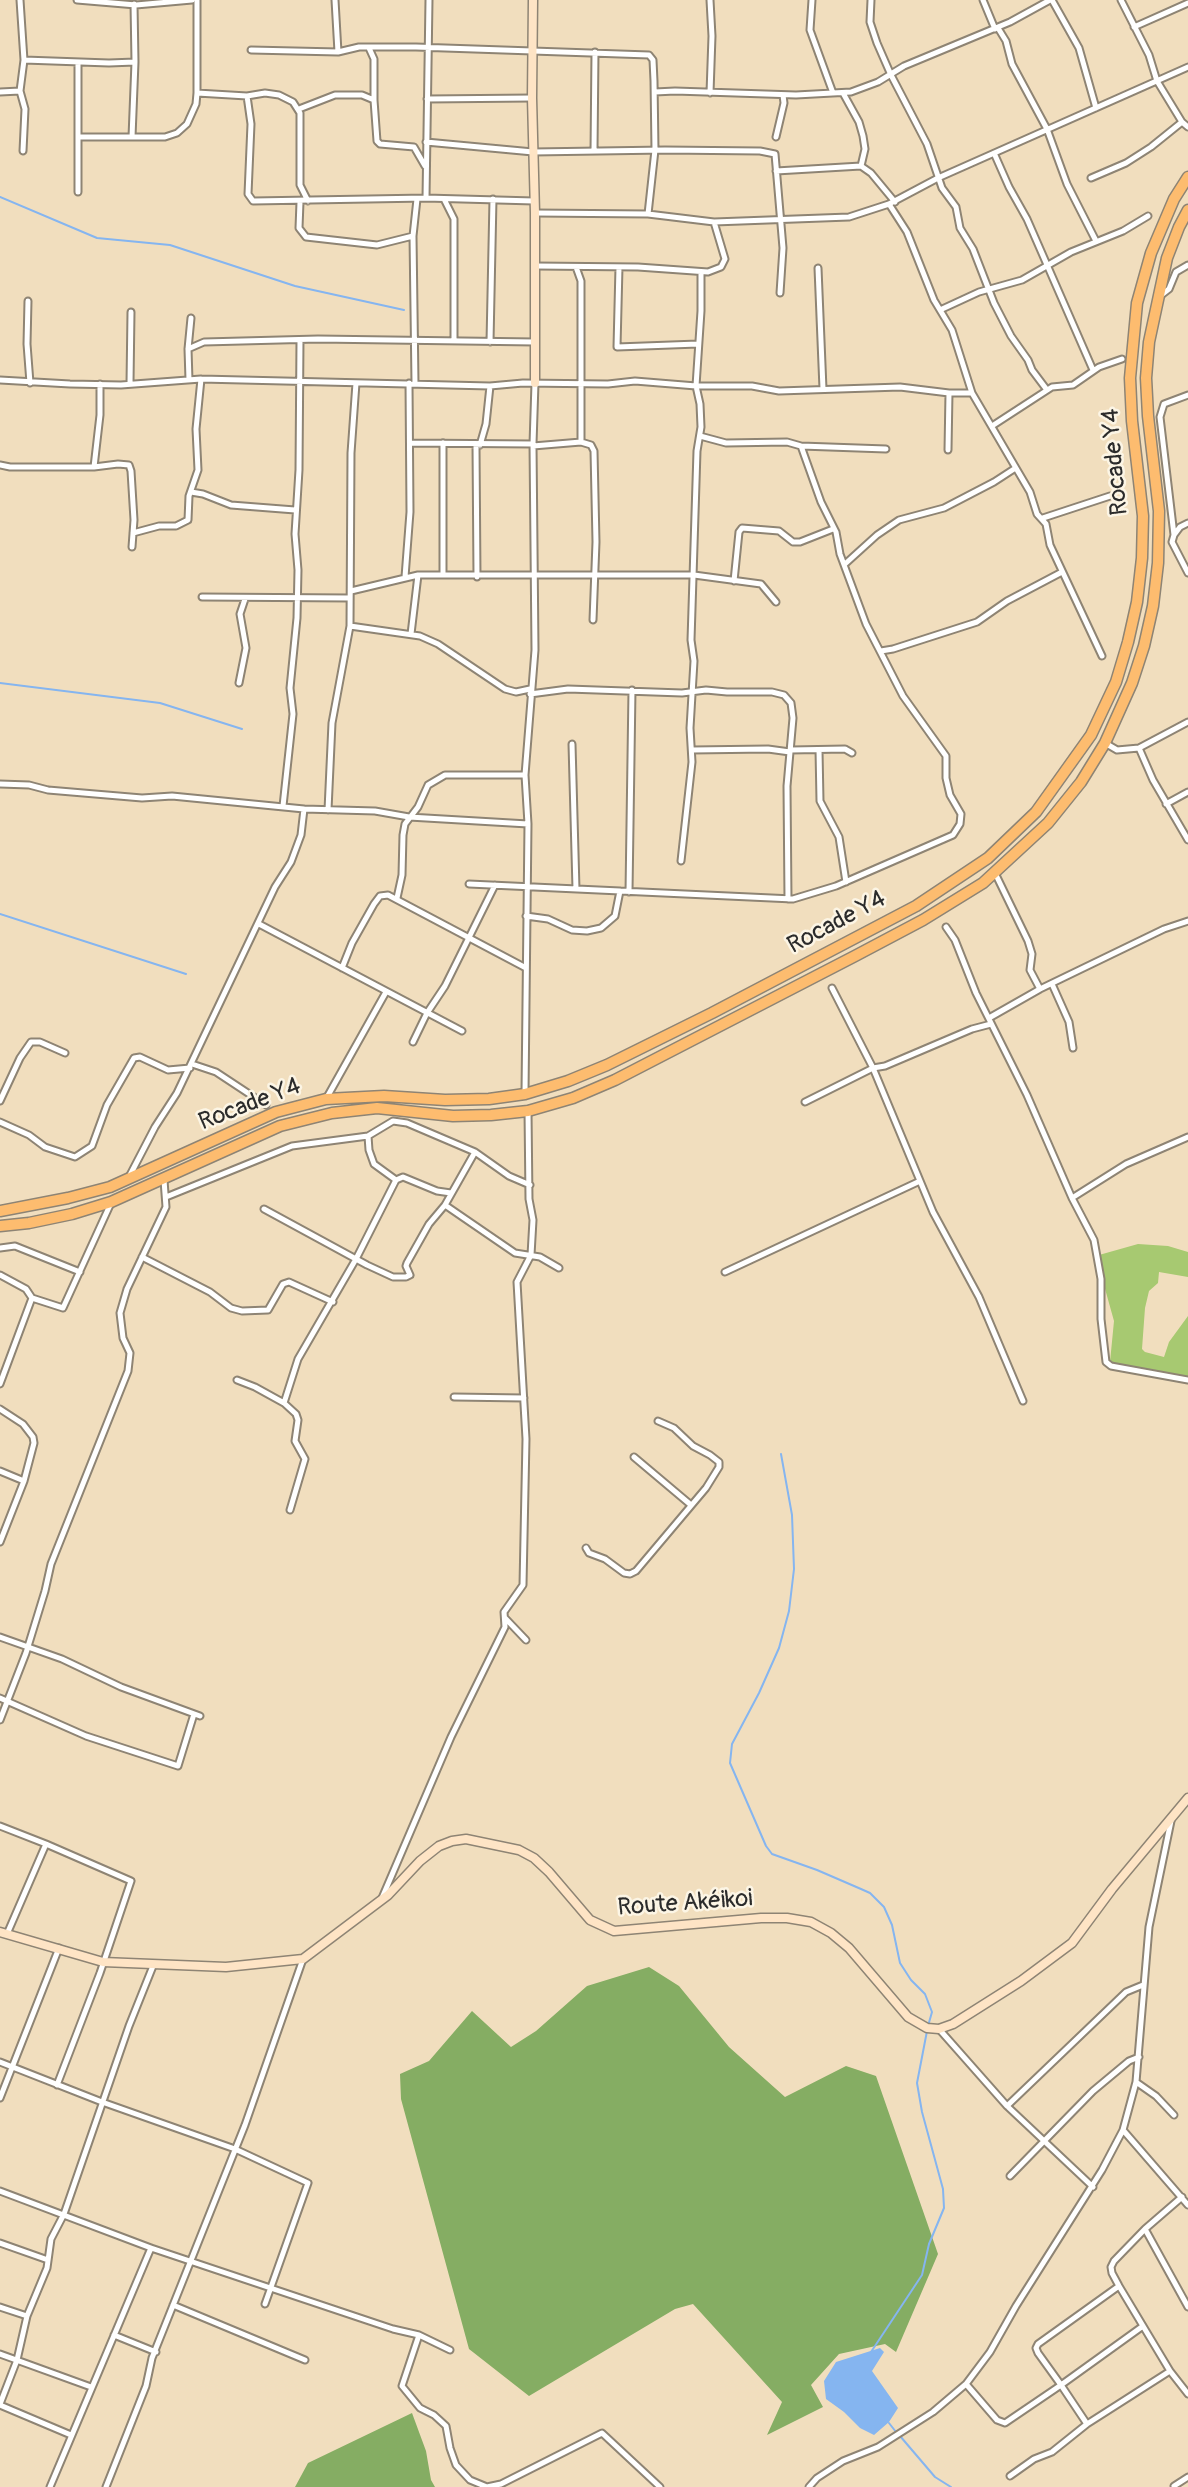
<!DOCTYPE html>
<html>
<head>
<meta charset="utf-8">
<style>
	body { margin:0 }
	canvas { display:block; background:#f1debe }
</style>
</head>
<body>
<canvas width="1188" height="2487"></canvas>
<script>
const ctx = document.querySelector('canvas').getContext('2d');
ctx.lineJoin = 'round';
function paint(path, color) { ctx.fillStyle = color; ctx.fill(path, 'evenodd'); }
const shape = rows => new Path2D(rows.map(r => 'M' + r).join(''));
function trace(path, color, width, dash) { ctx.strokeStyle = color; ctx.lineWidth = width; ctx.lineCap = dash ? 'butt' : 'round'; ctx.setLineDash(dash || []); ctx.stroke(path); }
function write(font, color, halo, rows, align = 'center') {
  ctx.font = font + ' Pangolin,sans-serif'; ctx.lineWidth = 5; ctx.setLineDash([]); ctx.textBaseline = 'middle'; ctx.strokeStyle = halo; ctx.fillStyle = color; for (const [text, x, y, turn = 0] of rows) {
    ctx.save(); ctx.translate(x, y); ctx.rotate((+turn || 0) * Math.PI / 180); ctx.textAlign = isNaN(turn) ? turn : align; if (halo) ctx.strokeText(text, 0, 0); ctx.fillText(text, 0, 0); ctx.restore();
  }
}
paint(shape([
	[1138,1244,1168,1246,1188,1252,1188,1277,1159,1272,1158,1283,1149,1291,1145,1308,1142,1349,1145,1352,1164,1357,1169,1342,1188,1316,1188,1377,1110,1362,1114,1321,1102,1278,1099,1255]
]), '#a7c971');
paint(shape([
	[649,1967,679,1986,729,2047,785,2097,846,2066,876,2076,938,2254,896,2352,885,2344,839,2354,811,2385,823,2407,767,2435,782,2402,693,2304,675,2309,529,2396,469,2349,401,2099,400,2074,429,2061,472,2011,511,2047,536,2031,587,1986],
	[412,2413,426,2451,431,2480,435,2487,295,2487,308,2463]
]), '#85ad63');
paint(shape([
	[880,2348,884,2352,872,2371,898,2408,889,2422,874,2435,860,2428,844,2412,826,2399,824,2381,836,2362]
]), '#85b5f0');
trace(shape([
	[0,197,97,238,170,245,295,286,404,310],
	[0,683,160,703,242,729],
	[0,914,186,974],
	[781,1454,792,1515,794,1569,789,1611,779,1648,759,1693,732,1744,730,1763,766,1846,772,1854,817,1870,861,1889,870,1893,884,1907,892,1925,900,1963,911,1980,925,1994,932,2012,928,2026],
	[871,2352,922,2275,929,2244,944,2208,943,2189,922,2112,917,2083,927,2031],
	[889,2423,896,2432],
	[900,2436,935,2477,951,2487]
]), '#85b5f0', 2);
const street = shape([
	[20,0,24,60,20,91,25,109,23,151],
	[77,0,136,5,192,0],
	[335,0,338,52,359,47,416,47,649,55,653,60,654,81,655,150,648,214],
	[812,0,810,30,833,93],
	[871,0,870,22,877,43,891,75,927,144,942,188,956,207,960,228,973,249,994,303,1011,336,1028,360,1032,370,1047,390],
	[983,0,995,29],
	[1052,0,1079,48,1096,108],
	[1121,0,1149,55,1157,81,1182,122,1188,127],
	[1134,27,1188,3],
	[998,28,1006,41,1012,64,1047,129,1067,184,1096,241],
	[369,48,374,59,374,100,377,141,380,144,414,147,425,166],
	[251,50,338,52],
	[24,60,109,63,135,62],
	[78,62,78,192],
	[0,92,20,91],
	[655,92,675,91,796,95,851,92,878,82,904,66,1010,22,1050,0],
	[197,93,247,96,265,93,279,95,293,102,300,113,300,185,308,201],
	[710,93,712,36,710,0],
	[843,93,859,122,863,136,865,149,861,166],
	[247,96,251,124,248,194,253,201,426,198,534,201],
	[427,99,532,98],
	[299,109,335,95,362,95,374,100],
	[79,137,165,137,177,133,187,124,196,104,197,93,197,0],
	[132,137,135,62,134,4],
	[776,137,784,103,783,95],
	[426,142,533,152,665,150,760,151,775,154,783,248,780,293],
	[594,151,595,52],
	[994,153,1009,187,1027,219,1093,370],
	[776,171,861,166,871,173,895,202],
	[1091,178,1126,163,1151,147,1182,122],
	[426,198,429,0],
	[444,199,454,219,454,339],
	[300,202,299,228,306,237,377,245,413,236],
	[889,204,907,232,934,300,952,330,972,393,1030,492,1037,514,1046,524,1050,545,1102,656],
	[535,213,648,214,714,222,849,217,889,204,938,178,1188,67],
	[535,266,638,267,708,272,721,267,725,259,714,222],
	[576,267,581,281,581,442],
	[619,267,617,347,698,344],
	[818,268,823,389],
	[1160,296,1169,289,1176,272,1188,265],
	[28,301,27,344,30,383],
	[940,310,979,292,1022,280,1071,252,1123,231,1148,216],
	[490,342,493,199],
	[188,349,204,342,318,339,535,342],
	[0,380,70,384,121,385,201,379,490,386,523,383,608,384,635,381,696,386,752,386,779,391,900,387,949,393,972,393],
	[189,380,188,349,191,318],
	[130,383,131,312],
	[415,383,413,236,417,199],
	[1188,395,1164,404,1160,417,1174,535,1172,542,1188,573],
	[992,426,1052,387,1073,385,1099,367,1122,359],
	[700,436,726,443,787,442,801,446,886,449],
	[410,443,533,444],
	[443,443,443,575],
	[476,445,477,577],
	[480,445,486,424,490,386],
	[533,446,581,442,591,445,594,451,596,542,593,620],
	[948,450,949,393],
	[0,465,10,467,94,467,118,464,129,465,131,471,134,520,132,547],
	[94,467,100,415,100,384],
	[191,492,203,494,231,505,295,510],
	[1043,518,1110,496],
	[133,533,159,526,176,526,188,520,189,496,198,470,196,429,201,379],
	[1174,535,1180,527,1188,523],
	[845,564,877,535,899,520,944,508,994,482,1014,469],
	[405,577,410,512,409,383],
	[734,581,739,532,742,528,779,531,793,542,800,542,833,529],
	[351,591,418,575,694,575,761,584,776,602],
	[202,597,350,598],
	[350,626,420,636,438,644,505,689,516,692,530,689],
	[411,634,418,575],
	[881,651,893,649,977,622,1007,601,1062,572],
	[239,683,246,648,240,614,245,599],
	[530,694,568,689,682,693,706,690,727,692,772,692,784,695,791,703,793,718,787,786,788,899],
	[1105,743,1117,750,1139,748,1188,722],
	[572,744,576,889],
	[1139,748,1153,780,1188,840],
	[692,750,768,749,790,752],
	[791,750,845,749,852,753],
	[819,750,820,801,839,837,846,882],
	[0,784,29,785,48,790,142,798,172,796,304,809,375,811,409,817,528,824],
	[1166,804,1188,792],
	[283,806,293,714,290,688,297,618,298,570,295,534,299,470,300,340],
	[328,810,332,723,350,626,351,453,356,383],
	[681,861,692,762,690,728,694,661,691,640,697,451,701,427,700,404,696,386,701,311,701,273],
	[995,873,1028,941,1032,954,1030,970,1040,989],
	[469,884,793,899,836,886,953,835,960,824,961,814,950,795,946,778,946,756,903,696,866,624,840,554,836,532,821,502,801,446],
	[629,892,632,690],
	[397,898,402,875,403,835,405,824,418,807,428,785,445,775,525,775],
	[526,916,548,919,572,930,587,931,601,928,615,916,620,891],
	[259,924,462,1031],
	[946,927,955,940,976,993,1027,1095,1072,1198,1094,1240,1101,1279,1101,1319,1106,1362,1111,1366,1188,1380],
	[342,968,352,943,374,904,380,896,388,895,526,968],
	[1052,984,1069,1022,1073,1048],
	[832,988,873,1068,933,1212,979,1297,1023,1401],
	[989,1018,1040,989,1164,929,1188,921],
	[413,1042,427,1013,445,986,495,885],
	[192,1064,216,1072,266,1105],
	[525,1093,528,824,525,775,535,650,533,444,535,383],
	[326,1099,386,992],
	[0,1101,20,1058,31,1042,40,1042,65,1053],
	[805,1102,873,1068,885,1066,972,1029,991,1024],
	[0,1122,29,1135,45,1147,75,1157,92,1146,107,1105,134,1058,140,1057,168,1070,190,1068],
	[368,1136,393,1121,407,1123,475,1152,509,1176,530,1185],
	[129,1177,155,1127,177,1093,275,887,291,862,301,835,304,809],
	[166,1197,292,1146,368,1136,369,1150,374,1164,396,1180,403,1177,437,1191,451,1193],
	[1072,1198,1126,1164,1188,1137],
	[445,1205,515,1253,540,1257,559,1268],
	[264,1209,367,1265,393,1277,406,1277,410,1275,406,1266,407,1263,429,1224,445,1205,475,1152],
	[0,1248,15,1246,80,1272],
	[142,1257,210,1292,231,1308,242,1311,268,1310,283,1284,289,1282,333,1302],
	[725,1272,920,1181],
	[0,1275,26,1289,32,1298,63,1308,111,1203],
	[237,1380,255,1387,284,1403,296,1414,298,1420,295,1441,305,1459,290,1510],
	[0,1384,32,1298],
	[454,1397,524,1398],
	[284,1403,298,1359,356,1259,396,1180],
	[0,1409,23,1424,33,1437,34,1443,24,1481,0,1542],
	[634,1457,691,1505],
	[0,1471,24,1481],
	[586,1548,589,1553,605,1559,624,1573,630,1574,636,1571,706,1488,719,1467,719,1462,710,1455,693,1446,674,1428,658,1421],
	[505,1618,526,1640],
	[0,1637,62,1659,121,1687,200,1716],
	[0,1698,86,1736,178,1766,194,1714],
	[0,1720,26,1653,45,1591,51,1564,128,1371,130,1353,123,1338,120,1313,127,1289,166,1207,164,1180],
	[0,1826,46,1844,7,1934],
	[46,1844,131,1881,100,1973,57,2085],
	[382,1898,451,1737,505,1627,504,1612,523,1585,526,1439,517,1282,531,1255,533,1220,529,1199,528,1111],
	[939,2029,1007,2106,1093,2187],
	[0,2062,102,2102,235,2149,308,2183,265,2304],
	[1136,2082,1156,2096,1174,2115],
	[0,2098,59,1948],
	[1007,2106,1126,1992,1143,1985],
	[1123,2130,1188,2205],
	[1010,2176,1093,2091,1129,2061,1139,2057],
	[0,2191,151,2248,393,2329,419,2335,450,2350],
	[1182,2197,1145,2229,1114,2261,1111,2267,1112,2273,1119,2286,1170,2371,1188,2394],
	[1145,2229,1188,2307],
	[0,2243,48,2260],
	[173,2305,305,2360],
	[0,2307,27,2316],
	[114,2335,156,2352],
	[419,2335,402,2386,420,2408,434,2415,446,2426,450,2448,456,2465,470,2480,487,2487,501,2484,602,2433,660,2487],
	[0,2354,91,2387],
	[966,2384,997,2420,1005,2423,1061,2385,1038,2353,1036,2348,1038,2344,1119,2286],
	[0,2404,17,2360,27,2316,47,2268,51,2239,64,2214,129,2026,153,1966],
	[0,2405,71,2435],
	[1087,2424,1061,2385,1143,2326],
	[1010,2476,1034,2459,1052,2452,1087,2424,1170,2371],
	[1174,2486,1188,2477],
	[50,2487,151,2248],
	[106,2487,146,2386,152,2358,245,2125,303,1959],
	[809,2487,817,2478,843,2461,878,2447,933,2412,966,2384,990,2352,1016,2306,1102,2170,1123,2130,1136,2082,1149,1927,1171,1821]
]);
const secondary = shape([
	[533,0,532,98,535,213,535,383],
	[0,1932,103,1962,226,1967,303,1959,388,1895,420,1861,439,1846,452,1841,466,1839,519,1850,534,1858,549,1872,590,1920,614,1931,761,1918,787,1918,811,1922,831,1933,849,1948,908,2017,927,2028,939,2029,953,2024,1021,1981,1072,1943,1112,1889,1188,1798]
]);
const highway = shape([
	[0,1211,68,1198,110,1187,276,1112,326,1099,384,1096,445,1100,489,1099,525,1094,568,1081,607,1065,712,1013,916,906,988,858,1036,812,1091,735,1116,682,1128,642,1137,602,1142,558,1143,516,1132,421,1130,378,1137,303,1151,253,1174,199,1188,177],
	[0,1226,29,1223,72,1214,111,1202,280,1126,332,1113,377,1108,453,1116,491,1115,528,1111,573,1098,615,1080,855,956,923,920,983,883,1048,823,1081,782,1105,743,1132,683,1144,646,1153,606,1158,563,1159,511,1148,416,1146,378,1149,342,1167,258,1179,227,1188,210]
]);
trace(street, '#8e8474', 9);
trace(secondary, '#8e8474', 11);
trace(highway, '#8e8474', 13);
trace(street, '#fff', 5);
trace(secondary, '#fee4c5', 8);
trace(highway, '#fdbc6f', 10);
write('24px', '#2b2b2b', '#fcf5e5', [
	["Rocade Y4",1116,462,-95],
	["Rocade Y4",837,923,-28],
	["Rocade Y4",250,1105,-21],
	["Route Akéikoi",685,1904,-4]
]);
</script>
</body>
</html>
